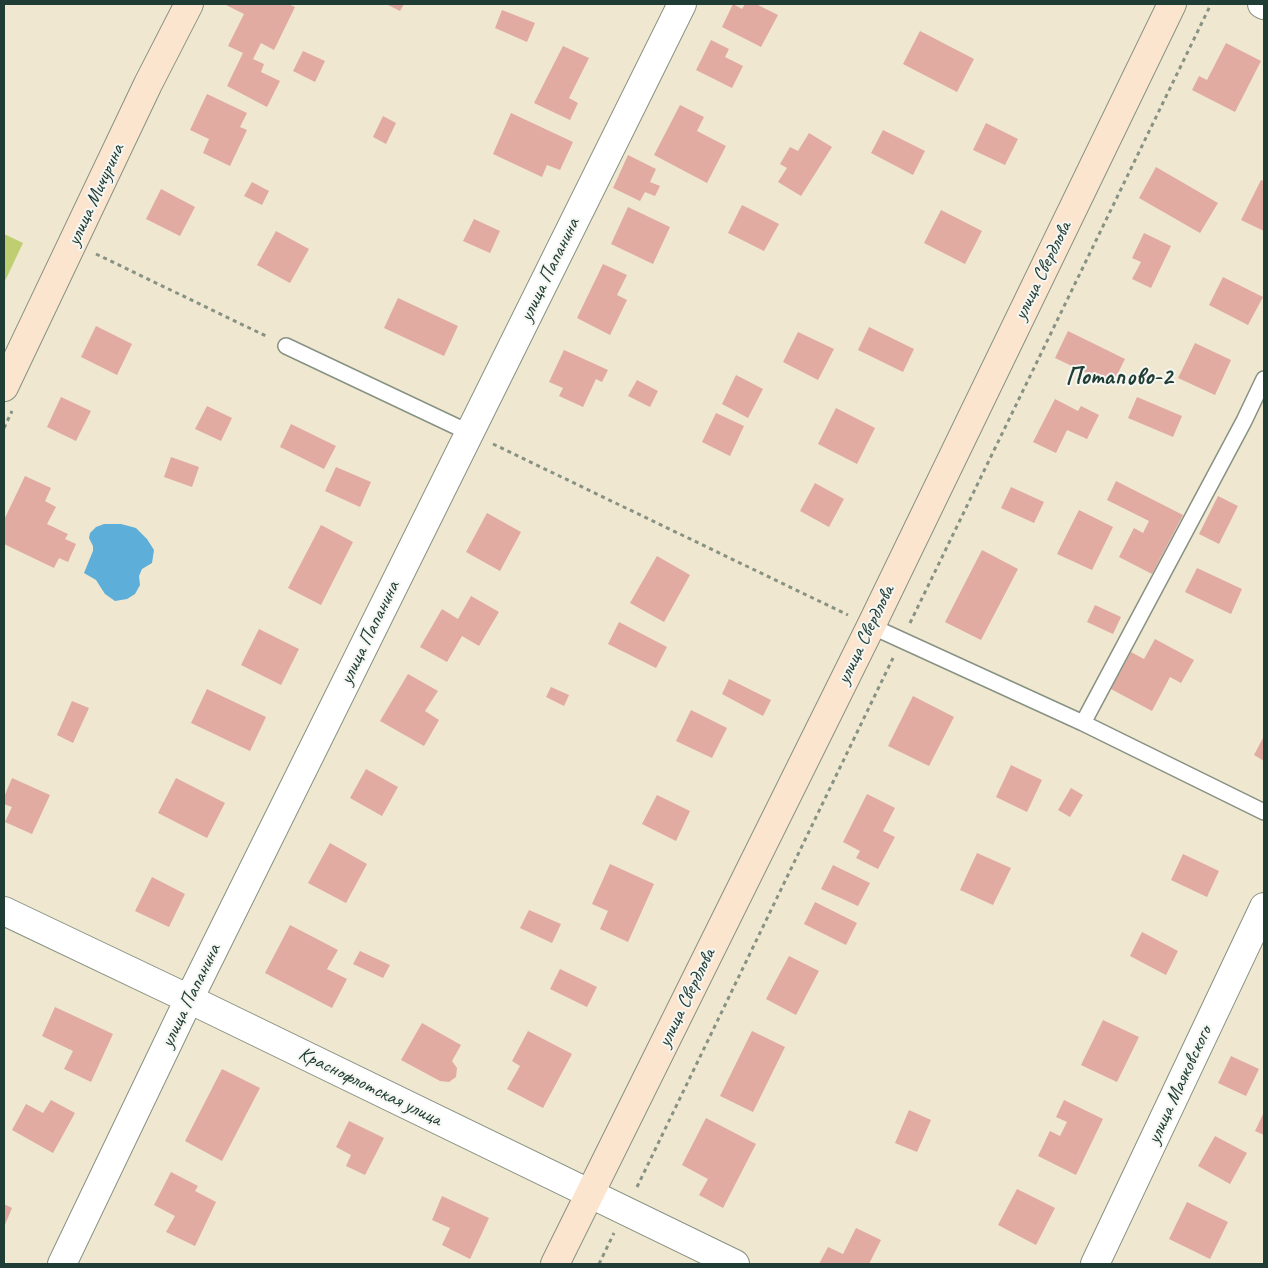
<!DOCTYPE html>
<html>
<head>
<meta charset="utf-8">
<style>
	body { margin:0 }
	#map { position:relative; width:1268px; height:1268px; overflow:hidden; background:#efe7d0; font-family:Caveat,sans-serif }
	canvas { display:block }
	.frame { position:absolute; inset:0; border:5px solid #1f3d34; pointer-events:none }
</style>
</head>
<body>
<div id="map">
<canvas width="1268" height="1268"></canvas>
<div class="frame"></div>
</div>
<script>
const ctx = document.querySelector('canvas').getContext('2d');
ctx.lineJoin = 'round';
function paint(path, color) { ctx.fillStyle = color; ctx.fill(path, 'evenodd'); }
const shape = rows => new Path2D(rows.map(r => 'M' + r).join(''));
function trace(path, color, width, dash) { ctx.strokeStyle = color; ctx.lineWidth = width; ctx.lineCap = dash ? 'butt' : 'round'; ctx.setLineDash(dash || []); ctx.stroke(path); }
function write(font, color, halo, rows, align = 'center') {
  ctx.font = font + ' Caveat,sans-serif'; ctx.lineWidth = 4; ctx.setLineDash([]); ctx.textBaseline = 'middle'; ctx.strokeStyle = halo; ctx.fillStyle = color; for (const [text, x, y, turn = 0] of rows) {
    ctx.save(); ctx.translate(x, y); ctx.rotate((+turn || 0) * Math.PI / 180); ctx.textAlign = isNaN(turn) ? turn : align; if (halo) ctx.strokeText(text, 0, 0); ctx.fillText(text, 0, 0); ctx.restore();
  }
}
paint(shape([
	[4,234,23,243,4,283]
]), '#bfce71');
paint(shape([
	[104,524,121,524,136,528,147,539,154,550,152,563,142,569,139,576,140,585,135,594,127,599,115,601,105,594,96,580,84,573,93,551,93,546,89,538,90,533,96,527]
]), '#5daed8');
paint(shape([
	[224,4,288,4,295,7,274,50,261,43,253,59,264,64,261,72,280,81,267,107,227,86,243,53,228,46,244,14],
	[386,4,404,4,400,11],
	[733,4,742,9,745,4,756,4,778,15,761,47,722,27],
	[502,10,535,23,527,42,495,28],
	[920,31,974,59,957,92,903,64],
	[711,40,729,49,725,57,743,66,732,88,696,70],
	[1226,43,1261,61,1235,112,1192,90,1199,76,1207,80],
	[563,46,589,58,569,98,578,103,570,120,534,103],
	[303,51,325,61,315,82,293,71],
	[207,94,247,113,240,127,247,130,230,166,203,153,209,139,190,130],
	[680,105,704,117,697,131,726,146,707,183,654,155],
	[511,113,573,142,560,170,547,165,542,177,493,154],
	[383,116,396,123,386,144,373,137],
	[986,123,1018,139,1005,165,973,150],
	[883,130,925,151,913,175,871,153],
	[809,133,832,147,801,196,778,182,787,168,780,164,790,147,798,151],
	[628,155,656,169,650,182,660,186,655,196,645,192,640,201,613,188],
	[1156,167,1218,203,1200,233,1139,198],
	[1261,180,1264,181,1264,231,1241,220],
	[252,182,269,191,262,205,244,196],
	[161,189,195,207,180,236,146,219],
	[742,205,779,224,764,251,728,233],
	[628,207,670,227,653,264,611,244],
	[941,210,982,231,965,264,924,243],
	[474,219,500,231,490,253,463,241],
	[276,231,309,249,290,283,257,265],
	[1144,233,1171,246,1151,288,1132,279,1141,262,1132,258],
	[603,264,627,275,617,295,627,300,610,335,577,318],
	[1223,277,1263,297,1248,325,1209,305],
	[398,298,458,326,444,356,384,328],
	[96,326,132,344,117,375,81,357],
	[869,327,914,349,903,372,858,350],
	[1068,331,1125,359,1112,385,1055,358],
	[798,332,834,349,818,380,783,362],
	[1195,343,1231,360,1215,395,1178,378],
	[564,350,608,370,602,382,596,379,583,407,559,396,563,388,549,382],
	[736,375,763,389,748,418,722,404],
	[637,380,658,391,650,407,628,396],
	[61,397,91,411,76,441,47,427],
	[1137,397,1182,416,1173,437,1128,418],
	[1055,399,1078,411,1081,406,1099,415,1087,439,1067,430,1056,453,1033,442],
	[207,406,232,418,221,441,195,429],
	[836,408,875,428,857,464,818,444],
	[716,413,744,426,730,456,702,442],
	[291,424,336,446,324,469,280,447],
	[171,457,199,467,192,487,164,477],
	[336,467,371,482,360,507,325,491],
	[25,476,51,488,45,501,56,507,47,524,68,534,65,539,76,544,68,562,59,558,54,568,4,544,4,520],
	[1116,481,1183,515,1152,574,1119,557,1134,528,1143,533,1149,521,1107,500],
	[815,483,844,499,829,527,800,511],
	[1011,487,1044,502,1034,523,1001,508],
	[1218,496,1238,506,1219,544,1199,534],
	[1079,510,1113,527,1092,570,1057,554],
	[487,513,521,532,500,571,466,552],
	[321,525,353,542,321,605,288,588],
	[982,550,1018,569,981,640,945,622],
	[657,556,690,575,664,622,630,603],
	[1197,568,1242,589,1231,614,1185,592],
	[471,596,499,612,479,646,462,636,447,662,420,647,442,609,458,619],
	[1095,605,1121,617,1113,634,1087,622],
	[619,622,667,647,656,668,608,644],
	[259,629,299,649,281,685,241,665],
	[1155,639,1194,660,1181,683,1170,677,1152,711,1111,689,1131,652,1144,659],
	[408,674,438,691,425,711,439,720,424,746,380,721],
	[729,679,771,700,763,716,722,694],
	[551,687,569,695,564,706,546,697],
	[207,689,266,717,250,751,191,723],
	[913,696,954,717,929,766,888,746],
	[72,701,89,708,73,743,57,735],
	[691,710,727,728,712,758,676,741],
	[1264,736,1264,761,1254,755],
	[1011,765,1042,780,1027,812,996,797],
	[366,769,398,787,382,816,350,798],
	[12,778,50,795,32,834,5,822,12,807,4,804,4,797],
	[176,778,225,803,207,838,158,813],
	[1071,788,1083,795,1070,817,1058,810],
	[867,794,895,808,883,831,895,837,878,869,856,858,860,851,843,842],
	[657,795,690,811,676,841,642,824],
	[330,843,367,864,346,903,308,883],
	[977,853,1011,868,993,905,960,890],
	[1183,854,1219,871,1207,897,1171,880],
	[610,864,654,884,628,942,600,929,608,911,592,904],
	[833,865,870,883,858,906,821,889],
	[152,877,185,894,169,927,135,911],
	[815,902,857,923,846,945,804,924],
	[529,910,561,924,552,943,520,928],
	[290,925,338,950,327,969,347,979,332,1008,265,973],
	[1142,932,1178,951,1166,975,1130,956],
	[360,951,390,965,383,978,353,964],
	[789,956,819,971,796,1015,766,999],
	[560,969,597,987,587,1007,550,989],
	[55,1007,113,1034,91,1082,64,1069,73,1051,42,1036],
	[1103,1020,1139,1037,1117,1082,1081,1065],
	[422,1023,461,1045,452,1061,457,1068,456,1077,449,1082,440,1081,401,1060],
	[528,1031,572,1054,543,1108,507,1089,520,1066,512,1061],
	[752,1031,785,1047,753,1112,720,1096],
	[1231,1056,1259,1069,1246,1096,1218,1083],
	[222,1069,260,1088,222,1161,185,1141],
	[51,1100,75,1113,53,1153,12,1130,26,1104,43,1113],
	[1064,1100,1103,1119,1076,1175,1038,1156,1050,1131,1060,1136,1067,1122,1056,1117],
	[909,1110,931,1120,917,1152,895,1143],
	[1264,1112,1264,1135,1255,1131],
	[706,1118,756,1144,723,1208,699,1195,708,1179,682,1165],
	[349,1121,384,1138,365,1175,346,1166,351,1155,336,1147],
	[1215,1136,1247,1153,1230,1184,1198,1166],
	[171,1172,198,1186,195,1191,216,1202,195,1246,166,1232,175,1216,154,1205],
	[1017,1189,1055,1208,1036,1245,998,1225],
	[442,1196,489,1218,470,1259,442,1245,450,1228,432,1220],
	[1187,1202,1228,1222,1210,1259,1169,1239],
	[4,1204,12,1208,4,1227],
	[856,1228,881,1240,869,1264,819,1264,828,1247,843,1254]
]), '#e1aba2');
const lane = shape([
	[286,346,470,433],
	[871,626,1083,723,1264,812],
	[1083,723,1244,421,1264,379]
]);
const street = shape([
	[1262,4,1264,5],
	[4,911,189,999,735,1264],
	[62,1264,189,999,682,4],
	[1095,1264,1264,907]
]);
const secondary = shape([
	[4,387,148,84,189,4],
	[555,1264,871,626,1172,4]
]);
trace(lane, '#879282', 18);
trace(street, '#879282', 30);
trace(secondary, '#879282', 30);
trace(shape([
	[96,254,268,337],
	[4,428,12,411],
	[493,444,848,615],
	[910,623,1211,4],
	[637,1187,893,658],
	[599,1264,614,1233]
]), '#879282', 3, [4, 4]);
trace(lane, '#fff', 15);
trace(street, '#fff', 28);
trace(secondary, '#fce5cf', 28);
write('20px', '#1f3d34', '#f6f6f2', [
	["улица Мичурина",96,195,-65],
	["улица Папанина",550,270,-64],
	["улица Свердлова",1043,271,-64],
	["улица Папанина",370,633,-64],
	["улица Свердлова",866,635,-64],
	["улица Папанина",191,996,-64],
	["улица Свердлова",687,998,-64],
	["улица Маяковского",1180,1085,-65],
	["Краснофлотская улица",370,1087,26]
]);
write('bold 25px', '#1f3d34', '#f6f6f2', [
	["Потапово-2",1119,377]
]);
</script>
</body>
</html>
